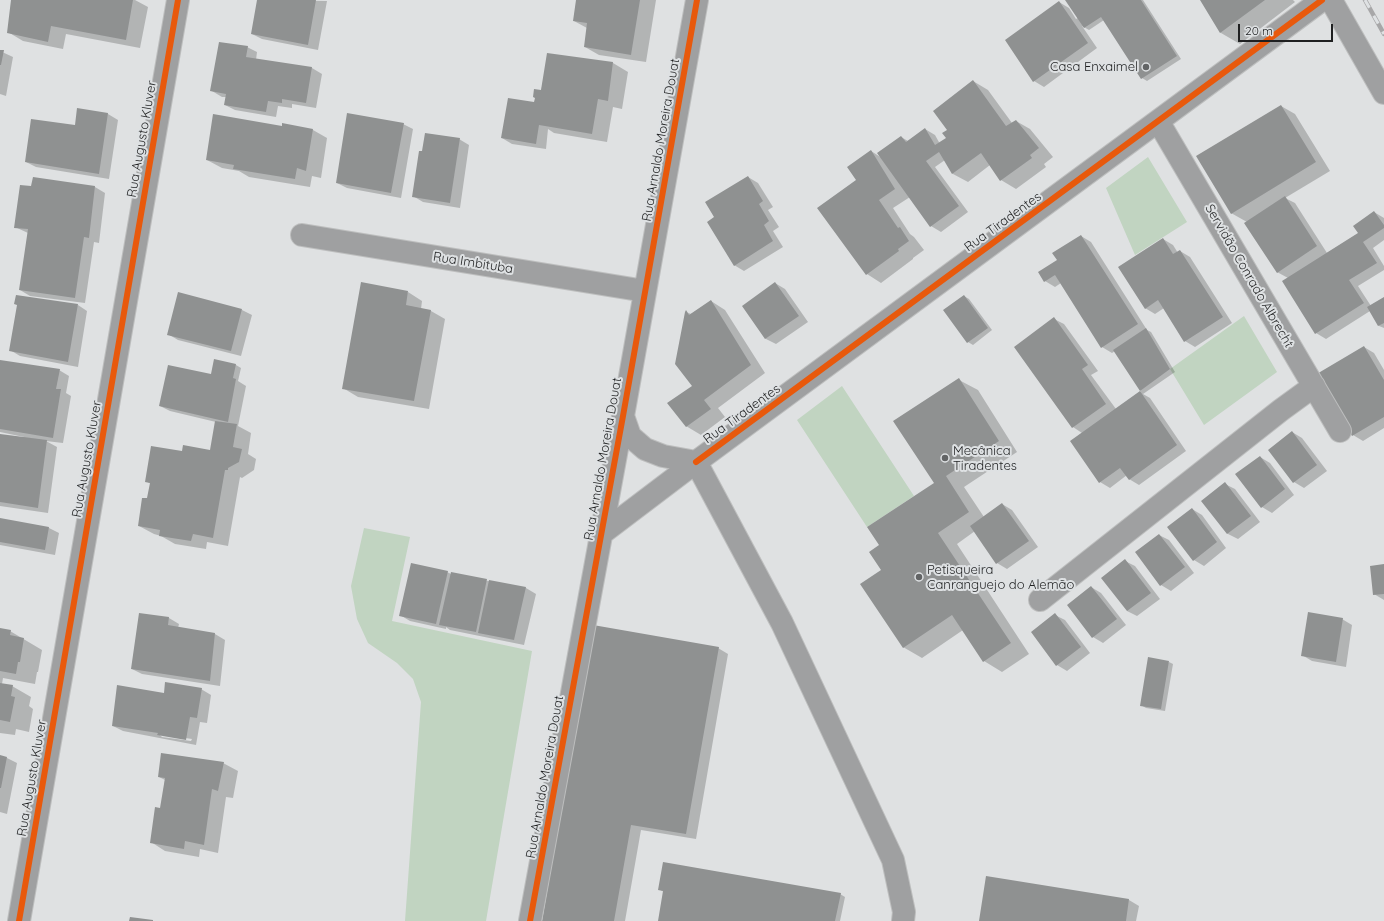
<!DOCTYPE html>
<html>
<head>
<meta charset="utf-8">
<style>
	body { margin:0 }
	#map { position:relative; width:1384px; height:921px; overflow:hidden; background:#dfe1e2; font-family:Quicksand,sans-serif }
	canvas { display:block }
	.scale { position:absolute; left:1238px; top:24px; width:95px; height:18px; box-sizing:border-box; border:2px solid #1f2021; border-top:0; padding-left:5px; font-size:12px; line-height:14px; white-space:nowrap; color:#1f2021; -webkit-text-stroke:3px #dee1e3; paint-order:stroke }
</style>
</head>
<body>
<div id="map">
<canvas width="1384" height="921"></canvas>
<div class="scale">20 m</div>
</div>
<script>
const ctx = document.querySelector('canvas').getContext('2d');
ctx.lineJoin = 'round';
function paint(path, color) { ctx.fillStyle = color; ctx.fill(path, 'evenodd'); }
const shape = rows => new Path2D(rows.map(r => 'M' + r).join(''));
function trace(path, color, width, dash) { ctx.strokeStyle = color; ctx.lineWidth = width; ctx.lineCap = dash ? 'butt' : 'round'; ctx.setLineDash(dash || []); ctx.stroke(path); }
function write(font, color, halo, rows, align = 'center') {
  ctx.font = font + ' Quicksand,sans-serif'; ctx.lineWidth = 4; ctx.setLineDash([]); ctx.textBaseline = 'middle'; ctx.strokeStyle = halo; ctx.fillStyle = color; for (const [text, x, y, turn = 0] of rows) {
    ctx.save(); ctx.translate(x, y); ctx.rotate((+turn || 0) * Math.PI / 180); ctx.textAlign = isNaN(turn) ? turn : align; if (halo) ctx.strokeText(text, 0, 0); ctx.fillText(text, 0, 0); ctx.restore();
  }
}
paint(shape([
	[1148,157,1187,222,1135,255,1106,188],
	[1244,316,1277,372,1204,425,1170,369],
	[842,386,914,496,867,527,797,420],
	[364,528,410,537,392,621,532,651,486,921,405,921,421,702,413,679,397,663,368,643,357,619,351,586]
]), '#c1d4c1');
paint(shape([
	[12,0,135,0,148,7,140,48,66,34,63,49,23,41,8,32],
	[258,0,327,1,318,50,262,39,252,34],
	[577,0,656,0,646,62,599,55,585,47,587,28,574,21],
	[1067,0,1143,0,1181,59,1147,81,1142,78,1104,20,1089,30,1082,26,1097,48,1044,87,1034,81,1059,2,1069,8,1076,19,1078,18],
	[1201,0,1293,0,1295,2,1240,44,1221,33],
	[247,47,257,52,256,60,312,68,322,74,316,108,292,104,292,108,278,106,276,117,235,110,225,105,227,97,222,97,212,91],
	[0,51,13,57,6,96,0,94],
	[548,54,613,63,628,72,622,109,613,107,607,142,554,133,548,129,546,149,512,144,502,138,535,104,541,92],
	[973,81,988,90,1012,123,1016,121,1030,129,1053,157,1044,164,1046,167,1016,189,1001,180,990,165,968,182,953,174,945,160,935,167,968,212,941,232,931,226,910,197,893,208,910,234,914,237,924,250,913,258,913,259,881,283,867,274,858,180,871,151,882,158,901,137,908,141,925,129,935,135,940,144,948,138,949,130],
	[1281,106,1295,114,1330,171,1285,198,1295,203,1327,253,1359,233,1374,212,1384,218,1384,240,1373,248,1384,266,1384,270,1358,286,1371,306,1384,298,1384,328,1379,326,1370,311,1326,339,1316,333,1288,278,1277,272,1247,222,1231,213],
	[78,109,108,114,118,120,109,179,36,167,26,162,76,127],
	[403,124,413,129,401,198,347,188,337,183],
	[283,128,313,130,327,138,321,178,312,176,310,187,249,177,239,171,222,168,207,160],
	[459,139,469,145,460,208,423,202,413,196],
	[748,177,758,183,773,207,768,210,779,227,773,231,783,247,744,271,734,265,716,218],
	[34,178,95,187,105,193,99,243,94,242,85,303,30,296,20,290,28,233,15,227,32,187],
	[1081,236,1091,242,1147,330,1151,332,1175,372,1143,394,1150,398,1186,451,1139,485,1129,479,1127,475,1110,488,1100,482,1082,433,1073,427,1054,319,1064,324,1098,371,1091,375,1116,409,1141,391,1115,351,1112,353,1102,347,1061,283,1055,287,1045,281,1059,261],
	[1163,239,1173,245,1178,253,1180,251,1190,257,1232,323,1195,347,1185,341,1164,308,1155,314,1145,308],
	[775,283,785,289,808,322,776,344,766,339,743,306],
	[408,292,422,301,421,309,431,311,445,319,429,409,358,397,343,388],
	[964,296,969,299,992,330,973,345,968,342],
	[711,301,725,310,765,373,718,408,725,417,701,435,686,426,693,386,686,312,691,314],
	[78,305,87,311,78,367,20,356,10,350],
	[242,310,252,315,241,356,178,340,168,334],
	[1364,347,1374,353,1384,370,1384,428,1363,441,1353,435],
	[214,360,236,365,241,368,238,381,246,386,238,426,251,433,248,454,256,459,254,470,242,478,240,477,228,546,207,542,206,549,175,544,161,536,154,534,139,526,148,499,151,484,146,481,182,452,211,451,216,422,170,411,160,406,216,376],
	[0,361,59,370,69,376,66,393,71,396,63,443,46,441,57,447,48,513,0,506,0,435,24,438,24,437,0,432],
	[959,380,978,390,1017,452,964,487,984,517,1002,504,1012,510,1038,547,1007,569,997,563,975,531,957,544,1029,654,1002,672,984,661,963,630,922,658,903,647,882,570,881,545,935,483],
	[1292,432,1302,438,1327,471,1304,488,1294,482,1270,450],
	[1260,457,1270,463,1294,495,1272,513,1262,507,1237,475],
	[1225,484,1235,489,1260,522,1238,539,1228,534,1202,501],
	[1192,509,1202,515,1226,548,1204,566,1194,560],
	[0,519,49,528,59,533,55,555,0,545],
	[1159,535,1169,540,1194,573,1171,591,1161,585],
	[1125,561,1135,566,1160,599,1137,616,1127,611],
	[1384,565,1384,600,1374,594],
	[447,572,451,574,526,588,536,594,524,645,450,630,446,627,446,629,410,621,400,615],
	[1091,587,1101,593,1126,625,1103,643,1093,637,1069,605],
	[140,614,169,618,179,624,178,628,215,634,225,640,220,686,142,674,132,669],
	[1055,615,1065,620,1090,653,1067,671,1057,665],
	[1342,619,1352,625,1346,667,1312,661,1302,655],
	[0,629,10,631,42,650,38,672,37,672,35,684,3,678,2,684,12,686,31,697,29,706,33,709,29,732,16,729,15,735,0,733],
	[718,648,728,654,696,839,641,830,625,921,543,921],
	[1169,662,1173,664,1165,711,1146,708,1141,705],
	[201,689,211,695,207,723,200,722,196,745,123,731,113,726,165,694],
	[159,734,192,739,191,741,162,737],
	[0,756,7,758,17,763,7,814,0,812],
	[223,763,238,771,233,798,226,797,218,853,200,849,199,857,165,851,151,842,161,809,165,780,159,777],
	[659,889,840,894,845,897,840,921,659,921,664,892],
	[1129,900,1139,906,1136,921,980,921]
]), '#0003');
paint(shape([
	[11,0,133,0,126,40,51,26,48,42,7,33],
	[257,0,316,0,308,45,251,34],
	[576,0,640,0,631,55,584,47,587,23,573,21],
	[1065,0,1141,0,1177,56,1141,79,1101,17,1084,28],
	[1200,0,1265,0,1220,33],
	[1059,1,1088,43,1033,82,1005,40],
	[219,42,248,46,246,57,312,67,306,103,282,99,282,103,268,101,266,112,224,105,226,94,210,91],
	[0,50,4,50,1,65,0,65],
	[547,53,613,62,608,101,598,99,592,134,539,125,536,144,501,138,508,98,534,102,535,98,533,97,534,89,541,90],
	[973,80,1006,126,1016,120,1039,148,1030,155,1032,158,1000,181,981,153,952,174,939,152,926,161,959,206,930,227,877,153,901,136,906,142,925,128,935,145,946,138,942,133,947,130,933,111],
	[1281,105,1316,162,1231,214,1196,156],
	[77,108,108,113,99,174,25,162,31,119,75,125],
	[347,113,404,123,391,193,336,183],
	[213,114,282,126,282,123,313,129,306,171,297,168,295,179,233,169,234,165,206,160],
	[425,133,460,138,450,203,412,197,419,151,422,151],
	[871,150,895,189,879,200,898,228,900,227,909,241,898,249,899,251,866,275,817,208,856,180,847,167],
	[748,176,763,201,759,204,769,221,764,225,773,241,734,266,707,222,714,217,705,202],
	[33,177,95,186,89,238,84,237,75,298,19,290,28,229,14,228,20,185,31,186],
	[1285,196,1317,246,1277,273,1244,223],
	[1374,211,1384,225,1384,228,1363,242,1377,263,1349,280,1364,303,1315,334,1282,281,1358,233,1353,226],
	[1081,235,1138,324,1101,348,1055,275,1044,282,1038,272,1057,260,1052,253],
	[1163,238,1173,254,1180,250,1223,317,1184,342,1158,300,1145,309,1118,267],
	[361,282,408,291,406,305,431,310,414,401,342,389],
	[775,282,799,316,765,339,742,306],
	[178,292,242,309,231,351,167,335],
	[16,295,78,304,68,362,9,351,17,305,14,304],
	[964,295,988,328,967,343,943,310],
	[1384,297,1384,323,1378,326,1367,307],
	[711,300,751,365,704,400,711,409,686,427,667,403,692,386,675,364,685,312,686,310,689,315],
	[1054,317,1088,365,1082,369,1106,404,1072,428,1014,347],
	[1146,328,1170,369,1140,391,1177,445,1129,480,1120,468,1099,483,1070,441,1140,391,1113,350],
	[1364,346,1384,380,1384,417,1352,436,1315,375],
	[214,359,236,364,233,378,236,379,228,422,159,406,168,365,211,374],
	[0,360,60,369,56,389,61,389,53,438,0,429],
	[959,378,999,441,946,476,969,512,938,533,1011,643,983,662,952,615,903,648,860,584,881,570,869,552,879,545,867,527,934,483,893,421],
	[215,421,237,424,233,447,242,449,239,462,228,468,228,470,225,470,213,538,193,534,191,541,159,536,160,530,138,526,142,498,147,498,150,483,145,482,151,446,182,451,183,445,210,450],
	[1292,431,1317,465,1293,483,1268,450],
	[0,434,47,440,38,508,0,502],
	[1260,456,1285,489,1261,508,1235,474],
	[1225,482,1251,516,1227,534,1201,501],
	[1002,503,1029,541,996,564,970,526],
	[1192,508,1217,542,1193,561,1167,527],
	[0,518,49,527,45,550,0,542],
	[1159,534,1185,567,1160,586,1135,552],
	[1125,559,1151,593,1127,611,1101,578],
	[411,563,448,571,436,624,399,616],
	[1384,564,1384,594,1373,595,1370,566],
	[451,572,487,579,476,632,439,625],
	[489,580,526,587,514,640,478,633],
	[1091,586,1117,619,1092,638,1067,605],
	[1308,612,1343,618,1336,662,1301,656],
	[139,613,169,617,168,625,215,633,210,681,131,669],
	[1055,613,1081,647,1056,666,1031,632],
	[593,625,719,647,686,834,631,825,614,921,542,921],
	[0,628,11,630,10,635,24,638,20,662,18,662,16,674,0,671],
	[1148,657,1169,661,1161,709,1140,706],
	[165,682,202,688,197,718,190,717,186,740,157,735,158,733,112,726,117,685,164,693],
	[0,683,13,685,11,696,15,697,10,722,0,720],
	[161,753,224,762,218,791,212,789,204,845,185,841,184,849,150,843,155,807,160,808,165,778,158,777],
	[0,755,7,757,1,788,0,788],
	[663,862,841,893,835,921,658,921,663,891,658,890],
	[986,876,1129,899,1126,921,979,921],
	[130,917,153,920,153,921,129,921]
]), '#8f9191');
const minor = shape([
	[1331,0,1384,93],
	[1158,121,1340,431],
	[302,235,645,291],
	[623,416,630,436,645,449,663,456,696,462],
	[696,462,782,623,893,860,904,912,903,921],
	[601,534,696,462,1322,0],
	[1040,600,1281,410,1314,386],
	[19,921,178,0],
	[530,921,623,416,697,0]
]);
trace(minor, '#bdbebe', 24);
trace(minor, '#9fa0a1', 22);
const rail = shape([
	[1365,0,1384,34]
]);
trace(rail, '#a7a7a8', 4.5);
trace(rail, '#dee1e3', 3, [9]);
trace(shape([
	[696,462,1322,0],
	[19,921,178,0],
	[530,921,623,416,697,0]
]), '#e8590c', 6);
for (const [x, y, r, color] of [
	[1146,67,4,"#626465"],
	[945,458,4,"#626465"],
	[919,577,4,"#626465"]
]) { const dot = new Path2D(); dot.arc(x, y, r, 0, 2 * Math.PI); ctx.fillStyle = color; ctx.fill(dot); trace(dot, '#dee1e3', 1.5); }
write('13px', '#1f2021', '#dee1e3', [
	["Casa Enxaimel",1138,67,"right"],
	["Mecânica",953,451],
	["Tiradentes",953,466],
	["Petisqueira",927,570],
	["Canranguejo do Alemão",927,585]
], 'left');
write('13px', '#1f2021', '#dee1e3', [
	["Rua Augusto Kluver",142,139,-80],
	["Rua Arnaldo Moreira Douat",661,140,-80],
	["Rua Tiradentes",1003,222,-36],
	["Rua Imbituba",473,263,9],
	["Servidão Conrado Albrecht",1249,276,60],
	["Rua Tiradentes",742,414,-36],
	["Rua Augusto Kluver",87,459,-80],
	["Rua Arnaldo Moreira Douat",603,459,-80],
	["Rua Arnaldo Moreira Douat",545,777,-80],
	["Rua Augusto Kluver",32,778,-80]
]);
</script>
</body>
</html>
